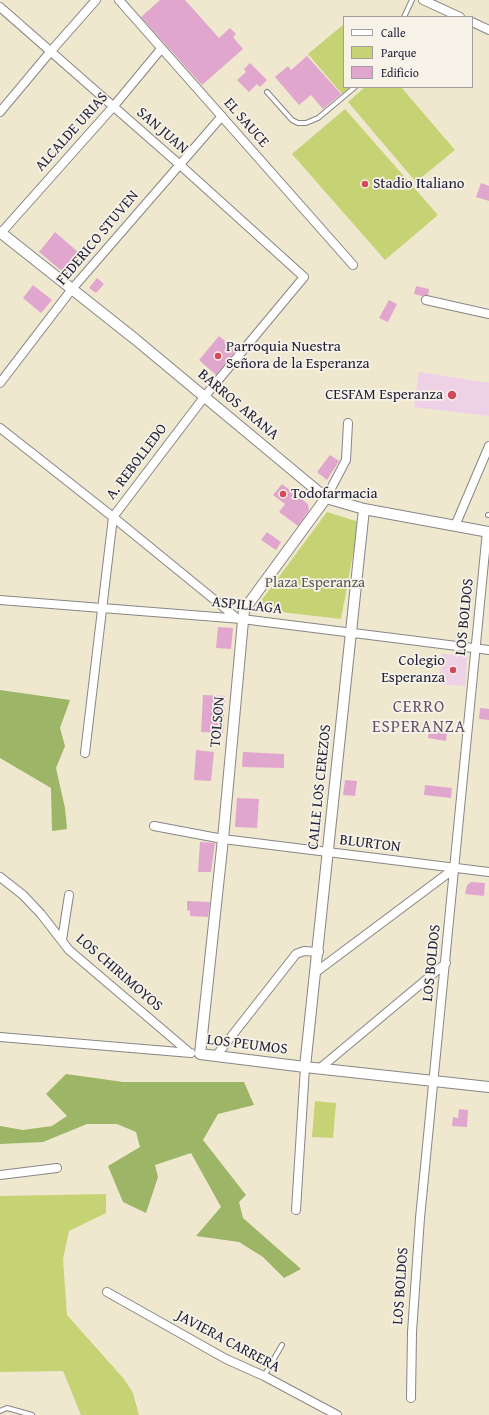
<!DOCTYPE html>
<html>
<head>
<meta charset="utf-8">
<style>
	body { margin:0 }
	#map { position:relative; width:489px; height:1415px; overflow:hidden; background:#efe8cf; font-family:"Gentium Book Plus",serif }
	canvas { display:block }
	.legend { position:absolute; left:343px; top:16px; width:130px; height:72px; box-sizing:border-box; background:#f7f3e8; border:1px solid #a29fa3; margin:0; padding:5px 7px; list-style:none; font-size:12px; color:#22223b }
	.legend li { display:flex; align-items:center; gap:8px; height:20px }
	.legend b { width:20px; border:1px solid #a29fa3 }
</style>
</head>
<body>
<div id="map">
<canvas width="489" height="1415"></canvas>
<ul class="legend">
<li><b style="height:5px;background:#fff"></b>Calle</li>
<li><b style="height:11px;background:#c6d375"></b>Parque</li>
<li><b style="height:11px;background:#e1a6cd"></b>Edificio</li>
</ul>
</div>
<script>
const ctx = document.querySelector('canvas').getContext('2d');
ctx.lineJoin = 'round';
function paint(path, color) { ctx.fillStyle = color; ctx.fill(path, 'evenodd'); }
const shape = rows => new Path2D(rows.map(r => 'M' + r).join(''));
function trace(path, color, width, dash) { ctx.strokeStyle = color; ctx.lineWidth = width; ctx.lineCap = dash ? 'butt' : 'round'; ctx.setLineDash(dash || []); ctx.stroke(path); }
function write(font, color, halo, rows, align = 'center') {
  ctx.font = font + ' "Gentium Book Plus",serif'; ctx.lineWidth = 3.5; ctx.setLineDash([]); ctx.textBaseline = 'middle'; ctx.strokeStyle = halo; ctx.fillStyle = color; for (const [text, x, y, turn = 0] of rows) {
    ctx.save(); ctx.translate(x, y); ctx.rotate((+turn || 0) * Math.PI / 180); ctx.textAlign = isNaN(turn) ? turn : align; if (halo) ctx.strokeText(text, 0, 0); ctx.fillText(text, 0, 0); ctx.restore();
  }
}
paint(shape([
	[419,372,489,383,489,416,414,407],
	[442,654,467,656,465,686,439,684]
]), '#eed0e7');
paint(shape([
	[344,24,344,87,351,87,342,94,308,54],
	[365,87,401,87,455,150,416,182,348,102],
	[345,109,438,215,385,260,292,154],
	[327,512,359,522,341,619,255,609],
	[315,1101,336,1103,333,1138,312,1137],
	[106,1194,106,1213,69,1231,63,1259,67,1315,124,1379,133,1393,139,1415,81,1415,63,1371,0,1372,0,1196]
]), '#c6d375');
paint(shape([
	[0,690,70,700,60,728,65,746,56,768,65,808,67,829,52,831,51,788,0,758],
	[66,1074,123,1082,244,1082,254,1105,218,1114,203,1140,246,1195,239,1202,243,1218,301,1269,284,1278,263,1257,239,1242,196,1236,221,1207,191,1153,155,1165,158,1177,146,1213,123,1202,108,1166,140,1147,136,1132,117,1124,87,1124,43,1142,0,1144,0,1126,23,1130,52,1126,67,1116,46,1094]
]), '#9cb566');
paint(shape([
	[160,0,185,0,219,38,230,28,236,34,233,37,243,49,202,85,141,17],
	[307,56,341,94,323,109,311,95,299,105,275,77,288,66,291,70],
	[250,63,267,80,260,87,257,84,249,92,237,80,246,72,244,69],
	[481,183,489,186,489,201,476,197],
	[55,232,86,259,69,277,39,252],
	[97,278,104,284,96,293,89,288],
	[33,285,52,300,41,313,23,298],
	[416,286,429,289,428,295,422,296,414,294],
	[389,300,397,304,388,322,379,318],
	[219,336,236,350,216,375,199,360],
	[330,455,339,461,327,480,317,472],
	[282,484,308,504,309,510,298,526,279,512,285,504,273,495],
	[267,532,281,542,276,550,261,540],
	[218,627,233,628,231,649,216,648],
	[203,695,225,696,223,733,201,732],
	[480,708,489,709,489,720,479,719],
	[429,729,447,732,446,741,428,738],
	[196,750,214,752,211,781,194,780],
	[243,752,284,754,284,768,242,767],
	[345,780,357,781,355,796,343,795],
	[425,785,452,788,451,798,424,795],
	[237,798,259,799,257,828,235,827],
	[200,842,215,843,211,872,198,872],
	[471,882,485,883,484,896,465,894,467,885],
	[187,901,210,902,208,917,190,916,190,911,187,910],
	[459,1109,468,1110,467,1127,452,1126,453,1117,458,1118]
]), '#e1a6cd');
const service = shape([
	[404,17,412,0],
	[267,92,292,120,298,123,306,123,318,118,355,87],
	[488,515,489,515],
	[264,1376,282,1345],
	[0,1411,7,1408,32,1415]
]);
const minor = shape([
	[119,0,353,265],
	[423,0,460,17],
	[0,7,179,164,304,277,205,396,113,517,85,753],
	[472,22,489,30],
	[0,112,51,51,96,0],
	[1,233,113,107,161,49],
	[426,300,489,314],
	[0,383,72,289,222,116],
	[0,428,113,517,238,619],
	[326,498,346,460,348,423],
	[455,526,489,446],
	[0,600,242,619,489,650],
	[154,826,223,839,489,872],
	[0,877,23,895,41,914,69,950,190,1053],
	[62,940,69,895],
	[316,972,455,868],
	[0,1037,191,1053],
	[216,1056,296,954,304,951,319,952],
	[319,1069,446,963],
	[0,1175,57,1168],
	[296,1210,305,1067],
	[107,1292,226,1359,264,1376,337,1415],
	[411,1398,412,1332,420,1218,487,531]
]);
const tertiary = shape([
	[0,232,135,339,326,498,364,509,489,532],
	[326,498,244,610,223,839,200,1054,305,1067,489,1087],
	[305,1067,364,509]
]);
trace(service, '#888585', 6);
trace(minor, '#888585', 10);
trace(tertiary, '#888585', 12);
trace(service, '#fff', 4);
trace(minor, '#fff', 8);
trace(tertiary, '#fff', 10);
for (const [x, y, r, color] of [
	[365,184,4,"#d1495b"],
	[218,356,4,"#d1495b"],
	[452,395,5,"#d1495b"],
	[283,494,4,"#d1495b"],
	[453,670,4,"#d1495b"]
]) { const dot = new Path2D(); dot.arc(x, y, r, 0, 2 * Math.PI); ctx.fillStyle = color; ctx.fill(dot); trace(dot, '#f7f3e8', 1.5); }
write('15px', '#22223b', '#f7f3e8', [
	["EL SAUCE",246,123,49],
	["SAN JUAN",162,131,41],
	["ALCALDE URIAS",72,132,-48],
	["FEDERICO STUVEN",98,238,-50],
	["BARROS ARANA",238,405,40],
	["A. REBOLLEDO",137,462,-53],
	["ASPILLAGA",247,606,6],
	["LOS BOLDOS",465,617,-84],
	["TOLSON",218,722,-85],
	["CALLE LOS CEREZOS",320,787,-84],
	["BLURTON",370,844,7],
	["LOS BOLDOS",432,963,-84],
	["LOS CHIRIMOYOS",119,973,41],
	["LOS PEUMOS",247,1045,7],
	["LOS BOLDOS",401,1286,-86],
	["JAVIERA CARRERA",228,1342,28]
]);
write('15px', '#22223b', '#f7f3e8', [
	["Stadio Italiano",373,184],
	["Parroquia Nuestra",226,347],
	["Señora de la Esperanza",226,364],
	["CESFAM Esperanza",443,395,"right"],
	["Todofarmacia",291,494],
	["Colegio",445,661,"right"],
	["Esperanza",445,678,"right"]
], 'left');
write('15px', '#53574c', '#f7f3e8', [
	["Plaza Esperanza",315,583]
]);
ctx.letterSpacing = '1px';
write('17px', '#65506e', '#f7f3e8', [
	["CERRO",419,708],
	["ESPERANZA",419,728]
]);
ctx.letterSpacing = '0px';
</script>
</body>
</html>
